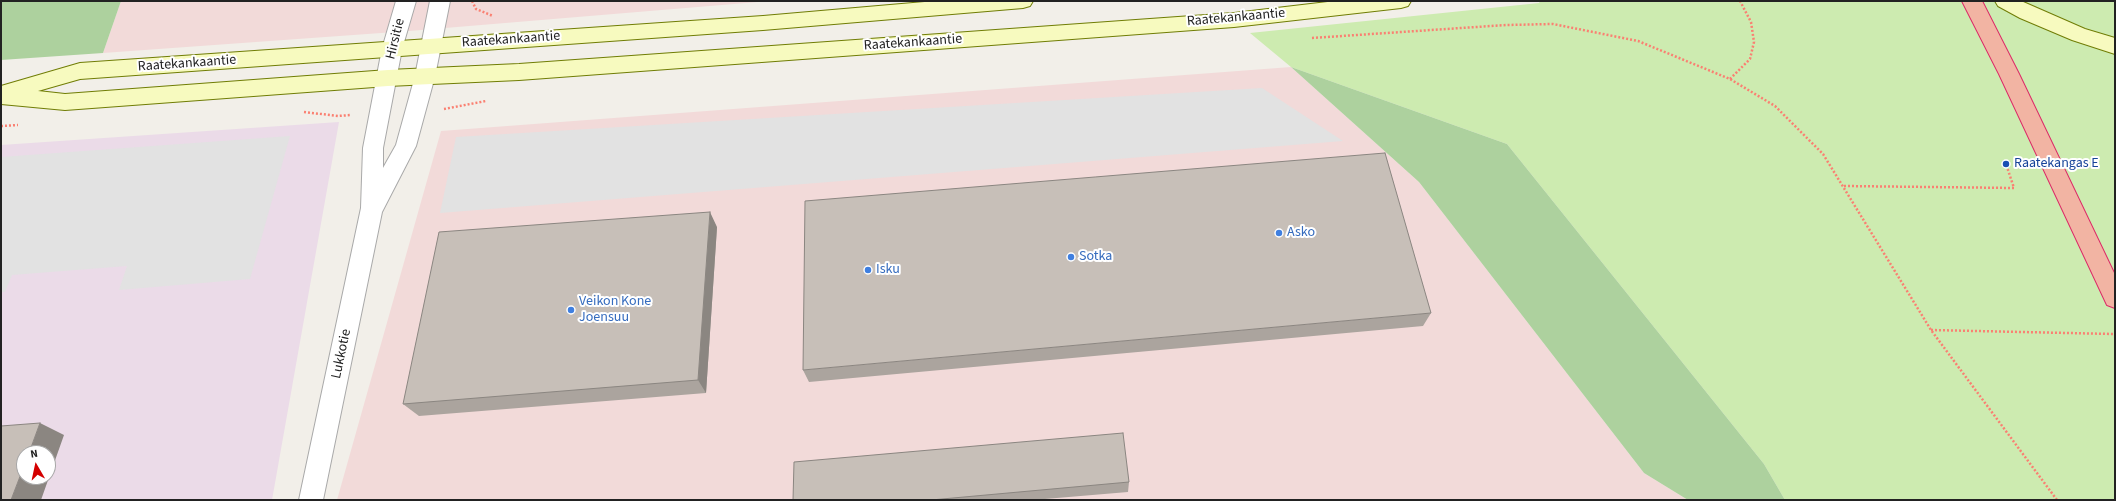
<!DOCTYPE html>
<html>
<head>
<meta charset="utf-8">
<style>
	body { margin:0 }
	#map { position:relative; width:2116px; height:501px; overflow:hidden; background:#f2efe9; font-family:"Source Sans 3",sans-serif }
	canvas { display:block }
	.frame { position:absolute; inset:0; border:2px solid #222; pointer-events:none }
	.north { position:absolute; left:16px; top:445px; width:40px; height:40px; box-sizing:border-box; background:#fff; border:1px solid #a7a7a7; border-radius:50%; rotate:351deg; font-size:11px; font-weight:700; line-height:16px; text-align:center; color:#222 }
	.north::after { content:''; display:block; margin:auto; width:14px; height:18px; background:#d40000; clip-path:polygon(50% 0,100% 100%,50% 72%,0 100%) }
</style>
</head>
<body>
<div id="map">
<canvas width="2116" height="501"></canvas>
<div class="frame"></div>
<div class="north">N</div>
</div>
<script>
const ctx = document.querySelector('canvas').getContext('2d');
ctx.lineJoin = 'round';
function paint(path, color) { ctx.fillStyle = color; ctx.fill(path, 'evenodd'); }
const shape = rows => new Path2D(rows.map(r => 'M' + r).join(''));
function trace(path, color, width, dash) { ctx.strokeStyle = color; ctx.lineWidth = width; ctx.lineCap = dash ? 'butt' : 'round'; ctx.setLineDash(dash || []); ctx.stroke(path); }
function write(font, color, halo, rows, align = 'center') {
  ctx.font = font + ' "Source Sans 3",sans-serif'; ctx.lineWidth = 4; ctx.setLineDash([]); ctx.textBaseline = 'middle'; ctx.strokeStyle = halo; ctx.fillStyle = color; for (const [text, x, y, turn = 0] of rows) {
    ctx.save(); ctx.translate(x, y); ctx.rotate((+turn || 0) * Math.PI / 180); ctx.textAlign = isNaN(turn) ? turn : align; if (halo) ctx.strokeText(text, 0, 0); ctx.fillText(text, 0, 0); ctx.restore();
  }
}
paint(shape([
	[121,1,770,1,409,31,103,53],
	[1291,67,1419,182,1644,473,1688,500,337,500,441,131]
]), '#f2dad9');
paint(shape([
	[339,122,272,500,1,500,1,145],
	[24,453,48,453,48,477,24,477]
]), '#ebdbe8');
paint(shape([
	[1540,1,2115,1,2115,500,1785,500,1764,464,1507,144,1291,67,1250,33,1539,3]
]), '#cdebb0');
paint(shape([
	[1,1,121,1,103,53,1,60],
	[1291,67,1507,144,1764,464,1785,500,1688,500,1644,473,1419,182]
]), '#add19e');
paint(shape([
	[1262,88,1343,141,440,213,456,137],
	[290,136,250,279,119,290,127,266,12,275,5,292,1,292,1,157]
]), '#e2e2e2');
const minor = shape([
	[396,1,416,1,402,49,383,148,383,168,396,145,415,76,430,1,450,1,435,76,416,146,382,212,323,500,299,500,361,208,363,148,382,49,396,1]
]);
const secondary = shape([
	[936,1,1033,1,1030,6,1023,8,763,30,80,79,38,91,65,94,388,70,519,64,1234,13,1336,1,1411,1,1408,6,1401,8,1234,27,519,80,388,86,65,110,1,104,1,86,80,63,763,16,936,1],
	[1995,1,2021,1,2085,29,2115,38,2115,54,2072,40,2020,18,1998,6,1995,1]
]);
const trunk = shape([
	[1962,1,1982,1,2019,74,2115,275,2115,308,2107,305,1999,74,1962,1]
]);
trace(minor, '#a9a9a9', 2);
trace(secondary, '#707d05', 2);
trace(trunk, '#dc2a67', 2);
trace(shape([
	[472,1,476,9,493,16],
	[1312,38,1506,25,1553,24,1638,41,1730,79,1775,106,1823,154,1931,330,2057,500],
	[1730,79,1750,59,1754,42,1751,22,1740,1],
	[444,109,486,101],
	[304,112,338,116,351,115],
	[1,126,18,125],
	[1844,186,2014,188,2006,164],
	[1931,330,2113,334]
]), '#fa8072', 2.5, [2, 2]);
paint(minor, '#fff');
paint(secondary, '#f7fabf');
paint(trunk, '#f2b4a3');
paint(shape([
	[717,227,706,393,419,416,403,404],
	[1431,313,1423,326,809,382,803,370],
	[1129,482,1128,492,1033,500,793,500]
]), '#aba49e');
paint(shape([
	[710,212,717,227,706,393,698,380],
	[40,423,64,435,41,500,11,500,24,466,24,477,48,477,48,453,29,453]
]), '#8b8681');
const building = shape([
	[1385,153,1431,313,803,370,805,201,1385,153],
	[710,212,698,380,403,404,439,232,710,212],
	[40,423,29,453,24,453,24,466,11,500,1,500,1,426,40,423],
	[1123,433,1129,482,931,500,793,500,794,462,1123,433]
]);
paint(building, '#c7bfb8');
trace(building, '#8b8681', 1);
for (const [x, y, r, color] of [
	[2006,164,4,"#1a4fb4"],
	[1279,233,4,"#3f7fe0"],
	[1071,257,4,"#3f7fe0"],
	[868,270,4,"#3f7fe0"],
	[571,310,4,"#3f7fe0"]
]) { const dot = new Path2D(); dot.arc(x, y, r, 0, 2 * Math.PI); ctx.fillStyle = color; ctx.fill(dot); trace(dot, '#fff', 1.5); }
write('14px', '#222', '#fff', [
	["Raatekankaantie",1236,18,-5],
	["Hirsitie",396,39,-76],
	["Raatekankaantie",511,40,-4],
	["Raatekankaantie",913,43,-4],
	["Raatekankaantie",187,64,-4],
	["Lukkotie",342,354,-78]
]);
write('14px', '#164399', '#fff', [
	["Raatekangas E",2014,164]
], 'left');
write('14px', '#366cbe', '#fff', [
	["Asko",1287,233],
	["Sotka",1079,257],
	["Isku",876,270],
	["Veikon Kone",579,302],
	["Joensuu",579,318]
], 'left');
</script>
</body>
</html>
